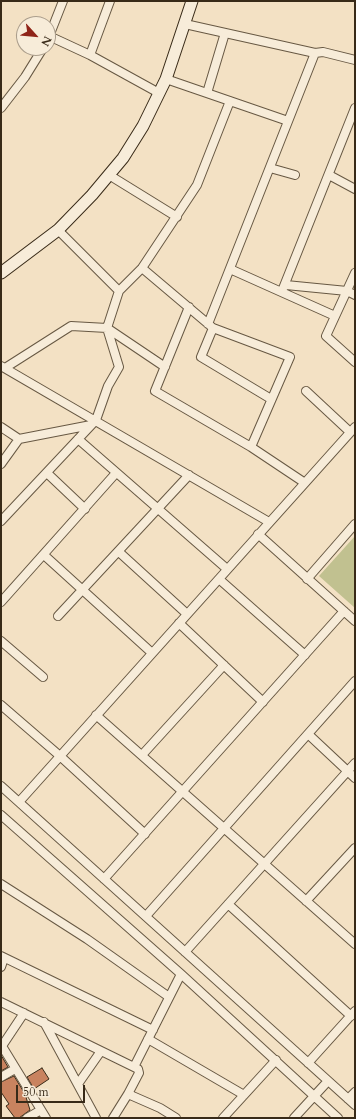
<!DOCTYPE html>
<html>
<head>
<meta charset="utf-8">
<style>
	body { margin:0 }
	#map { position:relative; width:356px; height:1119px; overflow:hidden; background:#f3e1c4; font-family:Cardo,serif }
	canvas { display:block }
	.frame { position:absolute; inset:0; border:2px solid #382a18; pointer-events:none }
	.north { position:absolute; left:16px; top:16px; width:40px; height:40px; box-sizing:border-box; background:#f7ecd9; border:1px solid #ab9e8c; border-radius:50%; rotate:117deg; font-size:11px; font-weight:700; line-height:16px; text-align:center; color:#382a18 }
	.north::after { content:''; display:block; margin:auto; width:14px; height:18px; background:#8f2418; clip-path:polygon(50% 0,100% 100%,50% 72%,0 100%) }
	.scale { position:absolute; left:16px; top:1085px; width:69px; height:18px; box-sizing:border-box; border:2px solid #382a18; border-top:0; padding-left:5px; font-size:12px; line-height:14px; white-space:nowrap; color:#382a18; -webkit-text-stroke:3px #f7ecd9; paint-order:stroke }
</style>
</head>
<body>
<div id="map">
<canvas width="356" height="1119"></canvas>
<div class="frame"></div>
<div class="north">N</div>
<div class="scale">50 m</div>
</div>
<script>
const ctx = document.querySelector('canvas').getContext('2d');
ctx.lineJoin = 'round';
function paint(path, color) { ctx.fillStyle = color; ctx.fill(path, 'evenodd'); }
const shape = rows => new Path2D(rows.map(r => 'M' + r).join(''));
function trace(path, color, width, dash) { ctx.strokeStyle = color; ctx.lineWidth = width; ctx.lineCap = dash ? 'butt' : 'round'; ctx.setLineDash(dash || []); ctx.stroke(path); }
paint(shape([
	[355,536,355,608,319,576]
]), '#c1c190');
const building = shape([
	[1,1055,8,1067,1,1071,1,1055],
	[42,1068,49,1079,34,1089,27,1077,42,1068],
	[14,1076,25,1094,30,1110,19,1118,15,1118,6,1106,9,1104,1,1092,1,1082,14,1076]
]);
paint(building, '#c9835f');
trace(building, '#382a18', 1);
const street = shape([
	[185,24,315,53,323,52,355,60],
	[49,36,90,55,159,93],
	[48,39,63,1],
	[90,55,110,1],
	[166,79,288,121],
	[207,93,225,33],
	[1,108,25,77,43,48],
	[270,168,295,175],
	[109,175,177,217],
	[329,175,355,189],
	[58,230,119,291],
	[142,268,213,328,290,357,251,447],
	[230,269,335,316],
	[355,273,326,336,355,362],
	[286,285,347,291,355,295],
	[282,291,355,108],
	[189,307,155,391,251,447,305,483],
	[208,324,315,53],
	[213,328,201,357,271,399],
	[1,366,269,522],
	[5,368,71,326,107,328,165,367],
	[306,391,350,432],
	[1,427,19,439,91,425],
	[78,439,227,569],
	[1,464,19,439],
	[47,473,85,509],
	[1,521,96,420,108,386,119,367,107,328,119,291,142,268,197,185,230,101],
	[258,534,355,621],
	[119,552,187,614],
	[44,555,152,653],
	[219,579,305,655],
	[307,579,355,524],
	[1,602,116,473],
	[58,616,189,475],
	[179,623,263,702],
	[1,641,43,677],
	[1,705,60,756,145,834],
	[96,715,355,944],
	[308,734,355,778],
	[142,755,224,665],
	[1,786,355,1105],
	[19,802,355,427],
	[1,815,181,974,338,1118],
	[104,879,344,611],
	[1,884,87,939,169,997],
	[306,901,355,848],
	[228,904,351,1016],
	[146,916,355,681],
	[185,952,355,763],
	[1,956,153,1030],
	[1,967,4,958],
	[1,1002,138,1069,139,1073,128,1094,113,1118],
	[24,1013,2,1046,46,1118],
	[44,1022,96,1118],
	[148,1039,244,1095],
	[308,1063,355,1011],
	[134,1067,181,974],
	[1,1077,15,1069],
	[78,1084,101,1051],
	[128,1094,160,1108,176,1118],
	[348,1099,355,1092],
	[27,1118,41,1110],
	[223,1118,276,1060],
	[294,1118,328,1081]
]);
const secondary = shape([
	[1,273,58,230,92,195,123,158,143,126,166,79,192,1]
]);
trace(street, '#675843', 10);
trace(secondary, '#382a18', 13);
trace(street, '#f7ecd9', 8);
trace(secondary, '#f7ecd9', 11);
</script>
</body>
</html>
